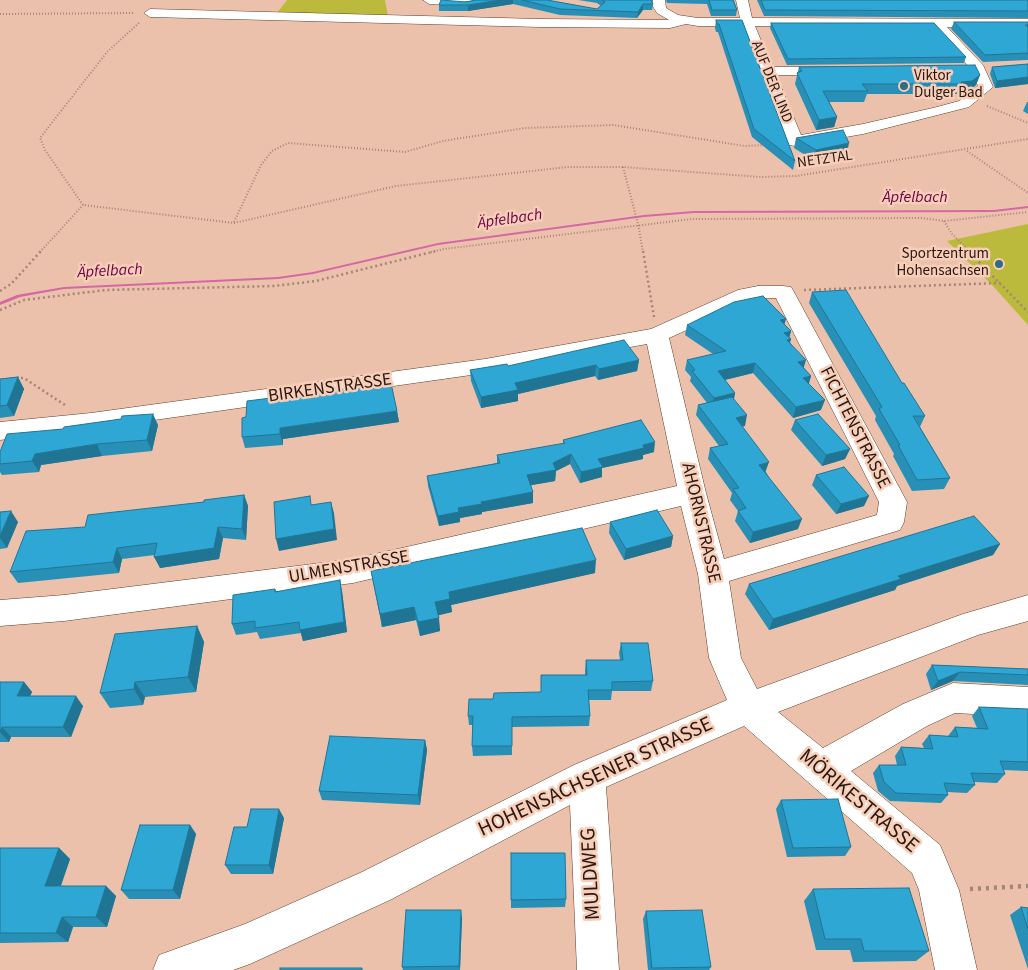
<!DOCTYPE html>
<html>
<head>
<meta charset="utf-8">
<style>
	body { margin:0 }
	canvas { display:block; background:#ebc1ac }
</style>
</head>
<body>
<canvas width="1028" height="970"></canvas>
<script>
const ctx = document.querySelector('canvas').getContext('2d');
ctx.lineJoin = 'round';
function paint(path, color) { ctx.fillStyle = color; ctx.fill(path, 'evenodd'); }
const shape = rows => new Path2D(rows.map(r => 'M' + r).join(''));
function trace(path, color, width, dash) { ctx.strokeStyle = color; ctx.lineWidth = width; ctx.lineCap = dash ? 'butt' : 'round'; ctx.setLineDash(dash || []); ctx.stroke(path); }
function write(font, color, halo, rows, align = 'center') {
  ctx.font = font + ' "Source Sans 3",sans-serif'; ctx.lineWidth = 5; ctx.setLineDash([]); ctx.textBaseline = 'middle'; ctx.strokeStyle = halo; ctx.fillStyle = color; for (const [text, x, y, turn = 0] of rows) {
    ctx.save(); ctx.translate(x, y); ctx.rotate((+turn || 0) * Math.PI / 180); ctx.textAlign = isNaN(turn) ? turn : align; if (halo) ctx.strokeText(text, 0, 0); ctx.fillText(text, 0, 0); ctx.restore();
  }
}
paint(shape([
	[287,0,385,0,388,16,277,13],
	[1028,224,1028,325,993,286,947,241]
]), '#bcba3c');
paint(shape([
	[1028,206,1028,208,994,212,694,213,644,217,438,245,313,274,278,279,64,289,20,297,0,305,0,302,17,295,64,287,278,277,313,272,438,243,644,215,694,211,994,210,1028,206]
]), '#d568a3');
const minor = shape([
	[423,0,487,0,485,3,466,6,429,4,423,0],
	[653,0,665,0,666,8,678,15,698,18,740,18,736,0,748,0,752,18,1028,19,1028,27,947,27,983,65,993,87,969,107,863,134,795,146,789,145,787,141,742,26,698,26,686,24,670,28,540,27,150,17,144,13,150,9,540,19,669,20,657,13,652,5,653,0],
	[755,26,933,27,971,69,978,86,959,101,937,107,863,124,801,135,776,75,835,75,840,74,842,71,840,68,835,67,772,67,755,26],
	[758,286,783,286,791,287,794,292,907,502,904,522,900,530,729,581,741,658,757,689,963,614,1028,595,1028,621,978,635,778,712,823,748,903,704,953,683,1028,687,1028,717,955,713,927,726,851,771,940,845,959,890,977,970,935,970,919,890,912,873,744,726,606,787,619,970,577,970,570,805,390,900,250,964,233,970,153,970,159,955,245,924,362,872,574,765,727,700,709,658,698,574,681,506,353,583,64,621,0,626,0,600,64,595,353,559,677,486,647,344,485,373,91,429,0,440,0,422,91,413,485,359,651,329,738,290,758,286],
	[758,298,776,298,879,502,877,515,724,559,706,493,669,338,758,298]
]);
trace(minor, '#5f3d2b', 1);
trace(shape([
	[0,14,134,13],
	[139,23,107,52,40,138,45,150,83,205,234,223,396,186,568,167,623,167,761,177,796,176,1028,139],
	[987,106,1028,123],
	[967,151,1028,193],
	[623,167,638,224,643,252],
	[944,221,952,234,970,252],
	[234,222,261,165,272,151,288,143,405,152,443,141,525,128,613,125,745,146,765,145],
	[40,252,83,205],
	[431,252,444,249,692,219,922,218,944,221,1028,212]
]), '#a58575', 2, [1, 2]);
trace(shape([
	[643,251,654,317],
	[968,251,1028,312],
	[804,290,1000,283],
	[0,291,11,284,41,251],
	[0,310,24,300,106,290,274,286,316,281,436,251],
	[16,378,24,378,65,405]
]), '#a58575', 2.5, [2, 3]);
trace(shape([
	[970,889,1028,886]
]), '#a58575', 4.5, [3, 5]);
paint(minor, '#fff');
paint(shape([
	[476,0,547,0,597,9,601,6,597,3,578,0,651,0,653,4,652,10,643,10,637,18,560,15,513,4,468,11,439,11,439,5],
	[666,0,734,0,737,10,736,16,711,16,707,4,667,3],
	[757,0,1028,0,1028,18,764,16],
	[716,20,742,20,795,161,793,170,752,137,718,32,716,32,715,28],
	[954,22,1028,22,1028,60,983,62,951,29],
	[771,23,966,57,964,63,787,65,770,28],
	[1028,64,1028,84,995,88,990,74,992,67],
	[799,67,980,75,976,85,969,91,958,92,957,94,867,94,864,102,829,102,837,117,834,127,816,130,795,84],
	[1027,102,1028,102,1028,114,1023,111],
	[796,138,847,153,813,160,794,148],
	[812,292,902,383,925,416,920,427,950,478,944,489,912,491,893,456,894,454,875,420,876,416,809,303],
	[786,319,784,324,791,331,789,337,791,339,790,342,804,368,811,376,809,383,821,410,793,418,753,373,725,380,735,393,734,399,745,426,742,426,766,472,798,529,750,543,735,521,738,511,730,500,732,493,708,459,710,448,719,446,696,415,698,405,707,403,690,381,691,377,685,370,687,360,713,354,685,335,687,325],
	[639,360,637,371,598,380,595,376,518,394,518,401,481,408,471,381,470,370,508,366],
	[18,377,24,389,14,416,0,418,0,379],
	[397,411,399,422,283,439,283,445,245,448,242,437],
	[795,420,850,449,845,459,822,466,791,430],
	[158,425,152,451,102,456,41,465,39,472,2,475,0,472,0,452],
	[563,440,654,452,643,455,643,459,602,468,602,477,580,483,570,464,556,471,555,481,531,485,533,503,482,512,482,514,460,518,460,522,439,526,428,486,427,476,497,463,497,455,563,444],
	[816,475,864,506,836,514,812,485],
	[244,495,248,506,246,540,223,538,219,559,160,568,155,555,122,559,119,573,18,583,10,572,85,527,204,502],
	[0,512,18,522,7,548,0,549],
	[610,522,673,536,671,547,624,560,609,533],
	[1000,544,993,555,897,586,895,590,769,630,745,594,749,584],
	[371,571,595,573,451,605,452,612,438,615,440,631,420,636,416,620,382,627],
	[275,589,276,591,342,591,347,632,303,641,301,633,260,639,257,632,236,635,232,624],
	[197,626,204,642,196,692,145,697,143,705,110,708,100,693],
	[621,643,653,681,651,691,612,691,611,700,589,700,590,716,589,726,512,727,512,755,473,756,472,746,473,725,469,725,468,716,493,699,541,692,541,675,585,675,585,670,586,660,620,660,619,653],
	[932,665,1028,669,1028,685,953,681,931,690,926,674],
	[0,682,24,682,32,692,30,696,83,706,71,737,11,737,9,742,0,742],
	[979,707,1028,709,1028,771,1003,770,1005,774,997,783,974,782,975,785,967,793,947,792,948,795,941,803,890,801,878,791,873,773,879,765,897,765,895,756,901,747,924,748,922,744,929,735,948,736,955,727,977,728,972,716],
	[425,740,427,750,420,805,322,800,319,791],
	[781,800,851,847,845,856,787,857,776,809],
	[284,818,273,874,231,874,225,865,247,827],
	[190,825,196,834,180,899,129,899,121,890],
	[0,848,59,848,70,859,61,886,106,886,116,896,107,927,73,927,68,942,0,943],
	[511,853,566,899,565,907,511,908],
	[813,889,929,951,916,961,853,962,850,950,816,950,804,901],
	[1021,907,1028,908,1028,969,1010,915],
	[646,911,711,967,709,970,648,970,643,919],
	[462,918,460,970,403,970,402,967]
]), '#2890b6');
paint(shape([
	[501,0,513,0,513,4,468,11,468,5],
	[643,4,643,10,637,18,638,12],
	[980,75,976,85,969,91,958,92,961,82],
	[1028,77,1028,84,995,88,997,81],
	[837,117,834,127,816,130,819,120],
	[849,143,847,153,813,160,816,150],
	[786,319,783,329,780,320],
	[791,331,789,339,791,339,788,349,784,333],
	[639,360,637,371,598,380,599,369],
	[806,360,803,370,798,362],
	[755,363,753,373,716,382,718,371],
	[596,365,595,376,518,394,518,401,481,408,481,397,515,383],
	[811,376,808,386,803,378],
	[18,377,24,389,14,416,7,405],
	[735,393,733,403,711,408,714,398],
	[825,400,821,410,793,418,796,407],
	[397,411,399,422,283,439,283,445,280,434,280,428],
	[153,414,158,425,152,451,147,440],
	[747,415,745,426,734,429,736,418],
	[655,442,654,452,643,455,643,459,602,468,602,477,580,483,581,472,598,459,643,445],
	[97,444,102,456,41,465,39,472,32,461,35,454],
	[850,449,845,459,822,466,826,455],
	[571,454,570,464,556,471,555,481,527,486,527,475],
	[769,462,765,473,759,465],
	[533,492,533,503,482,512,482,514,460,518,460,522,439,526,438,516,458,508,481,502],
	[244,495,248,506,246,540,242,529],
	[869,496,864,506,836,514,841,504],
	[331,502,334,513,337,540,279,551,276,539],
	[11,511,18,522,7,548,0,538,0,536],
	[802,519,798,529,750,543,753,532],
	[218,527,223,538,219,559,160,568,154,557],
	[673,536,671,547,624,560,626,549],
	[1000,544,993,555,897,586,895,590,769,630,773,619,898,576],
	[117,548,122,559,119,573,113,562],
	[596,560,595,573,451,605,452,612,436,616,435,602,449,592],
	[340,580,342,591,347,632,303,641,300,630],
	[414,607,416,620,382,627,380,614],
	[439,618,440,631,420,636,418,622],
	[197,626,204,642,196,692,188,677],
	[960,672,953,681,931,690,938,681],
	[24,682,32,692,26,706,17,696],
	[135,682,145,697,143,705,134,689],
	[76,696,83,706,71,737,63,727],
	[2,727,11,737,9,742,0,732],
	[425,740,427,750,420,805,418,795],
	[279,809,284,818,273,874,269,865],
	[190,825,196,834,180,899,173,890],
	[59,848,70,859,57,896,45,886],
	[106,886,116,896,107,927,96,917],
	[461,910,462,918,460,970,459,966],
	[62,917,73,927,68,942,56,933]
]), '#217594');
const building = shape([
	[441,0,466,2,476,0,501,0,468,5,439,5,441,0],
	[522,0,547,0,597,9,605,2,602,0,651,0,653,4,643,4,638,12,560,9,522,0],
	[709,0,733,0,737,10,712,10,709,0],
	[761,0,1028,0,1028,11,765,10,761,0],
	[716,20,742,20,795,161,754,129,719,24,717,24,716,20],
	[954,22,1028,22,1028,25,1025,25,1028,27,1028,53,985,55,954,22],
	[771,23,934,23,966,57,788,59,771,23],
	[1028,64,1028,77,997,81,992,67,1028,64],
	[975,65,980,75,972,81,961,82,961,84,862,84,868,91,823,91,837,117,819,120,797,73,802,71,799,67,975,65],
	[843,130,849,143,816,150,796,138,843,130],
	[846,290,902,383,904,383,925,416,913,416,950,478,917,480,898,445,900,445,879,409,882,407,812,292,846,290],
	[763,296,786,319,780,320,791,331,784,333,791,339,787,340,806,360,798,362,811,376,803,378,825,400,796,407,755,363,718,371,735,393,714,398,692,371,695,370,687,360,726,351,687,325,734,302,763,296],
	[624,340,639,360,599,369,596,365,515,383,518,390,481,397,470,370,507,364,508,366,624,340],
	[18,377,7,405,0,406,0,379,18,377],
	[391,383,397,411,280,428,280,434,242,437,242,418,246,417,247,401,391,383],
	[732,397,747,415,736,418,769,462,759,465,802,519,753,532,738,511,746,508,733,489,739,488,710,448,728,444,698,405,732,397],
	[153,414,147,440,97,444,35,454,32,461,0,464,0,452,7,434,63,429,64,427,121,419,122,416,153,414],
	[818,414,850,449,826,455,795,420,818,414],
	[641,420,655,442,643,445,644,448,598,459,603,467,581,472,571,454,553,463,556,470,527,475,533,492,481,502,482,504,458,508,459,512,438,516,427,476,500,463,497,455,565,443,563,440,641,420],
	[844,467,869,496,841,504,816,475,844,467],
	[244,495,242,529,218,527,214,548,154,557,157,543,117,548,113,562,10,572,26,531,85,527,88,515,204,502,204,500,244,495],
	[310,496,311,505,331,502,334,529,276,539,274,502,310,496],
	[657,510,673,536,626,549,610,522,657,510],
	[11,511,0,536,0,512,11,511],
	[974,516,1000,544,898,576,901,579,773,619,749,584,974,516],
	[582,528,596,560,449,592,450,599,435,602,439,618,418,622,414,607,380,614,371,571,582,528],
	[340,580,344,622,300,630,299,622,255,628,255,621,232,624,233,595,275,589,275,592,340,580],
	[197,626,188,677,135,682,134,689,100,693,115,634,197,626],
	[621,643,648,643,653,681,612,682,612,690,588,690,590,716,512,717,512,746,472,746,473,716,468,716,469,699,493,699,494,693,541,692,541,675,587,675,586,660,623,660,621,643],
	[932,665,1028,669,1028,675,960,672,938,681,932,665],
	[0,682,24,682,17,696,76,696,63,727,2,727,0,732,0,682],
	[979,707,1028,709,1028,762,1000,761,1005,774,971,773,975,785,944,783,948,795,896,793,884,782,879,765,906,765,901,747,933,749,929,735,958,737,955,727,988,729,979,707],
	[330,736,425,740,418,795,319,791,330,736],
	[838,799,851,847,793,848,781,800,838,799],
	[251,809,279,809,269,865,225,865,234,827,247,827,251,809],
	[140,825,190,825,173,890,121,890,140,825],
	[0,848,59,848,45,886,106,886,96,917,62,917,56,933,0,933,0,848],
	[511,853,565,853,566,899,511,900,511,853],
	[909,888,929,951,864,951,861,939,825,939,813,889,909,888],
	[1021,907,1028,908,1028,929,1021,907],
	[406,910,461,910,459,966,402,967,406,910],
	[702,910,711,967,652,968,646,911,702,910],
	[280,968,362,968,362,970,280,970,280,968]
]);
paint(building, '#2fa7d4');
trace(building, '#217594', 1);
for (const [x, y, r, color] of [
	[904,86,5,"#316b84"],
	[999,264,5,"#316b84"]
]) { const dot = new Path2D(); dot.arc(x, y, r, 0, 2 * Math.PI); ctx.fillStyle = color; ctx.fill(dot); trace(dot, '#f8ceb9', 2); }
write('15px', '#271811', '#f8ceb9', [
	["Viktor",914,77],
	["Dulger Bad",914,94],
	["Sportzentrum",989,255,"right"],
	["Hohensachsen",989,272,"right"]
], 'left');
write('15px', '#271811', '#f8ceb9', [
	["AUF DER LIND",771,82,68],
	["NETZTAL",825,160,-8]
]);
write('italic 16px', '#6a0146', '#f8ceb9', [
	["Äpfelbach",915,198],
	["Äpfelbach",510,220,-8],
	["Äpfelbach",110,272,-3]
]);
write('18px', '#271811', '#f8ceb9', [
	["BIRKENSTRASSE",330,389,-8],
	["FICHTENSTRASSE",854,428,63],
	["AHORNSTRASSE",700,523,77],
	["ULMENSTRASSE",349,568,-10]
]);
write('21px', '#271811', '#f8ceb9', [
	["HOHENSACHSENER STRASSE",596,778,-25],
	["MÖRIKESTRASSE",858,802,40],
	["MULDWEG",592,874,-93]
]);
</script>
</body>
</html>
